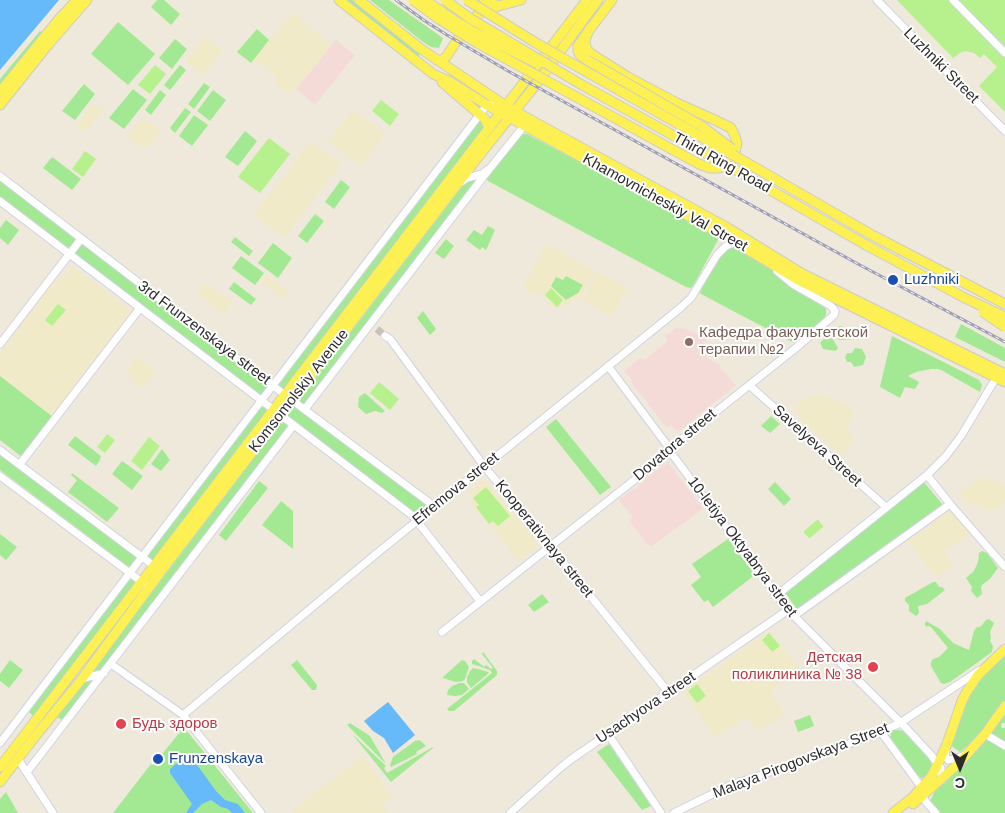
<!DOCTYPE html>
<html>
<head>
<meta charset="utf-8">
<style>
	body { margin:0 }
	#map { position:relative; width:1005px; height:813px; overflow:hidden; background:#eee9db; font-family:Arial,sans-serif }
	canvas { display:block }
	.north { position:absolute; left:935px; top:743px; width:50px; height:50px; -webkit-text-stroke:4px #fff; paint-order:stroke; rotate:180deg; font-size:14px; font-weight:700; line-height:20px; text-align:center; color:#2b2b2b }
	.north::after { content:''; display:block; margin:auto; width:18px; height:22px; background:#2b2b2b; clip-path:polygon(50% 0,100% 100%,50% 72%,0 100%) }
</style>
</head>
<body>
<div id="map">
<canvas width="1005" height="813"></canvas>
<div class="north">С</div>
</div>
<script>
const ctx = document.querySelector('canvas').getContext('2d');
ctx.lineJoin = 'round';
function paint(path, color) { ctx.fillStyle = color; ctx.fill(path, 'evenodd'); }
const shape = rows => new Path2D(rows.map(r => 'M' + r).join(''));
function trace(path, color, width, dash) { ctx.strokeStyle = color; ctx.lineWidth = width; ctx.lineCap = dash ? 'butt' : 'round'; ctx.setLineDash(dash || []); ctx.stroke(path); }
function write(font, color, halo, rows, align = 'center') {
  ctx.font = font + ' Arial,sans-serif'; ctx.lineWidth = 4; ctx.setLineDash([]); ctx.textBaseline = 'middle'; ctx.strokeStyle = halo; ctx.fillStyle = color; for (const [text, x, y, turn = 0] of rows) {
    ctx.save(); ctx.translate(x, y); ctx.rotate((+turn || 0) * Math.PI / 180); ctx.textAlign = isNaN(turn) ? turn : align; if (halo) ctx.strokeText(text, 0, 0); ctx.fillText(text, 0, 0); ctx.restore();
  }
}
paint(shape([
	[292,12,332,45,296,89,294,88,289,95,274,83,278,78,254,59],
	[205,36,222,50,203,75,185,61],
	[94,103,103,110,89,129,87,128,84,132,76,126],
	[353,109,385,134,360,166,328,141],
	[142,117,160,131,146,150,127,136],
	[311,141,341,164,284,238,254,214],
	[546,244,595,271,581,297,554,309,541,293,532,294,523,287],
	[72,266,133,312,94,363,91,362,84,371,86,373,22,457,0,440,0,353,58,276,62,279],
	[597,272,627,288,611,317,583,300],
	[267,275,288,291,283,298,262,283],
	[205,282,233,303,224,314,197,293],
	[138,357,156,372,143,389,130,378,132,375,126,371],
	[822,394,854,409,848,430,851,436,854,439,842,456,796,416,799,412,796,408,804,398],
	[982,477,994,480,1005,486,1005,502,992,511,988,508,984,510,981,506,968,504,959,494],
	[484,479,536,542,536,548,519,561,469,501,473,498,468,492],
	[948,509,970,534,944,552,954,565,937,577,931,569,929,570,907,539,918,531,920,533,937,520,936,518],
	[770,630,799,667,770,692,781,707,783,713,772,724,757,731,747,718,715,736,683,692],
	[362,756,393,796,382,805,389,813,290,813,318,789,320,790]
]), '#f1eac9');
paint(shape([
	[336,40,355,55,315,105,296,89],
	[676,328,686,329,707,339,704,345,710,348,708,351,709,352,707,358,721,366,720,368,736,385,678,432,671,425,667,428,631,382,632,380,624,371,641,357,644,360,668,341,665,336],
	[668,462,703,509,650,547,629,521,633,517,620,502,620,499,634,489,637,488,639,485,640,483,642,484,645,479]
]), '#f5dbd8');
paint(shape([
	[157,0,164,0,180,14,171,25,151,7],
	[345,0,352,0,419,54,419,56,418,57],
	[370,0,389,0,443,38,439,48,431,47,423,42],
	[118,22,155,54,128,85,91,54],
	[257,29,269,40,251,63,237,52],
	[40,31,43,33,0,86,0,79],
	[175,39,187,49,172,69,159,58],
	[180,65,186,70,170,90,164,85],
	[204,83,210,87,194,109,188,104],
	[84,84,95,94,75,120,62,111],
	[133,89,147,100,124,129,109,118],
	[160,90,166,95,151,115,145,110],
	[213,90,226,100,210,121,197,111],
	[185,108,191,112,175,133,170,128],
	[194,115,208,125,192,146,179,136],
	[480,119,485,126,471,145,284,388,282,389,278,387,277,384],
	[245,131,257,141,238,166,225,157],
	[522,134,527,134,717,235,718,240,693,286,691,288,686,287,488,181,486,178],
	[52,157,81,179,72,190,43,168],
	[481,176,305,405,300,402,300,399,467,180],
	[0,180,76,238,76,240,69,250,0,198],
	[341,180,350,187,334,209,325,202],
	[315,214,324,221,307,243,298,236],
	[6,220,19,230,8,245,0,238,0,228],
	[488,226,495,230,486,250,482,247,480,250,466,240,474,230,482,235],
	[235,237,253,251,249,256,231,242],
	[446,239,454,246,444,259,435,253],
	[273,243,292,258,278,278,258,263],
	[81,244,84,244,268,386,268,389,260,396,76,256,75,252],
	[731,246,737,248,765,265,785,281,822,305,826,309,826,315,823,320,799,340,794,342,790,341,701,294,700,292,718,256],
	[241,256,264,273,255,285,232,268],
	[566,276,583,285,578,293,566,300,551,286,556,277,563,280],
	[234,282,256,299,251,305,229,289],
	[423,311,436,329,430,335,417,318],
	[961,324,1005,348,1005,362,955,337],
	[841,326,849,330,854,339,839,340,834,330,837,327],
	[831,336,838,348,836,351,823,349,820,343,824,339,828,340],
	[892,336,979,380,982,385,980,392,941,370,937,369,931,369,916,372,908,376,919,382,915,389,905,387,900,398,880,387],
	[855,348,862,349,866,357,863,365,854,367,851,362,847,362,845,357,847,353,852,353],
	[0,376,53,417,22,457,0,440],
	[365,393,385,411,382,413,375,411,366,414,358,407,359,397],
	[260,406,265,408,266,410,265,413,156,557,153,559,150,559,147,556],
	[295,407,297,407,425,504,425,507,424,510,417,514,414,513,288,417,288,414],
	[771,416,780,424,770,433,761,426],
	[556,419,611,487,600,495,546,427],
	[283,423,288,424,288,428,64,721,57,717,280,424],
	[75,436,101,456,100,460,96,466,68,445],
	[162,449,170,460,161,471,151,464],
	[0,453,136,557,136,562,129,567,0,470],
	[122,461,143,476,132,490,112,474],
	[72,473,119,508,107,522,68,492,77,480,71,475],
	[259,481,268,488,226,541,219,535],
	[923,481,943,505,798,611,785,592],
	[775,482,791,499,784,506,768,489],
	[281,501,293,511,293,549,262,525],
	[0,534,17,547,6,560,0,555],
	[728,539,755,575,713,607,708,600,704,602,691,585,701,577,692,564],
	[982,551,987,553,998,568,990,579,982,585,981,588,982,594,977,598,971,591,972,587,966,578,974,571,978,562,979,553],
	[128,579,130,579,134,581,134,585,33,716,27,710],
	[933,582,936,582,939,587,942,587,945,590,927,604,918,606,919,613,916,616,909,611,909,605,905,601,905,598],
	[542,594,549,602,534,612,528,605],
	[989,619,994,623,990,632,991,638,990,641,993,646,992,652,950,682,944,684,941,683,931,666,931,662,933,659,939,657,948,648,931,627,928,626,926,627,925,624,926,621,940,629,953,643,969,650,974,631,977,627,980,627,982,625,986,620],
	[483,652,497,671,497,675,460,706,454,711,449,711,447,709,492,673,490,670,472,664,472,661,474,659,484,667,486,665,491,669,493,668,482,654],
	[1005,652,1005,701,979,735,960,752,950,745,960,714,973,687],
	[10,660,23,670,9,688,0,681,0,674],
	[297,660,317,685,316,690,312,690,291,665],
	[462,660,465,661,469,667,465,679,463,681,456,682,443,678,443,677],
	[473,668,478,669,488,672,489,673,471,688,467,682,467,677,470,671],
	[460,683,464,683,469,689,462,695,455,696,447,695,448,690,452,686],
	[1005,713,1005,723,1002,723,1001,726,1002,728,1005,728,1005,813,939,813,931,804,931,799,935,791,949,779,976,752],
	[810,715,814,726,798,732,794,721],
	[350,723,370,736,386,764,347,725],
	[894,730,899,730,903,731,930,759,932,767,928,774,924,778,921,778,917,777,890,739,891,733],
	[181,731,187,731,253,813,113,813,151,764,153,765],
	[352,734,386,766,384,768,387,773,433,747,434,747,391,782],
	[419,740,422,742,426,746,416,752,417,754,391,767,390,765,393,757,415,741],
	[609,744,651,806,642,810,597,752],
	[6,792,18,813,0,813,0,799]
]), '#a3e993');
paint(shape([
	[897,0,1005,0,1005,112,979,86,997,67,984,54,980,58,974,53,965,51,960,53,953,58],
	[155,65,166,74,150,94,138,85],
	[381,100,399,114,390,126,372,111],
	[269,138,290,154,260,193,238,177],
	[85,151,96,159,83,177,72,169],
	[551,288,563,300,557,307,545,295],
	[58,304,66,310,52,326,45,320],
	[379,382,399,399,390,410,370,393],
	[107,434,115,440,105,453,97,447],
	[149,437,160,446,142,470,131,461],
	[486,487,510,516,498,526,493,521,489,524,476,507,479,505,473,498],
	[817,520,818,520,823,526,823,527,810,538,809,538,804,533,804,531],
	[769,633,780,646,772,652,762,640],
	[697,684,706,696,697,703,688,691]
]), '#b7f18e');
paint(shape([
	[0,0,59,0,0,70],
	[388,702,415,735,393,753,384,738,373,731,364,721],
	[187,755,190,756,192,758,216,791,225,800,238,804,245,813,232,813,228,809,221,807,211,800,202,804,193,813,186,813,192,804,170,773,170,769]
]), '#66baf9');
trace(shape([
	[377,329,385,336]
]), '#c7c3b8', 7, [7, 3.5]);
const minor = shape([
	[877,0,1005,131],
	[953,0,1005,53],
	[0,176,285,395,434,506],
	[461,182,467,178,482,174,487,170],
	[0,201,413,516,480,601],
	[385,336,390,339,484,466,550,546,669,693],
	[0,344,81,239],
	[608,366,667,445,672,454,788,610,908,730,931,755,941,768,941,779],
	[749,385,886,507],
	[305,409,487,172,524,126],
	[0,450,154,566],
	[20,464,140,308],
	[927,475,950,504,1005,567],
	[0,476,146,585],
	[777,595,927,475,946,456,961,436,996,378],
	[794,616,950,504],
	[442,632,671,451,673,446,797,347,834,315,835,311,831,306,794,285,777,271],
	[111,664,183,715,261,813],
	[81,679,104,673],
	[183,715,376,554,679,309,691,298,717,255,726,246,736,242],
	[881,732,922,788,923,796,926,802,936,813],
	[608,734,661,813],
	[985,734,1005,746],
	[0,743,487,105,491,105],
	[946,750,945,756,948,760,955,759,965,755],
	[18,759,53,813],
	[27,772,293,426],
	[510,813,559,769,570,760,788,610],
	[674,813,731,785,794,764,881,732,900,723,980,670]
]);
const major = shape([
	[339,0,433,74,449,81,487,105,721,234,798,280,1005,382],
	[359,0,421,49,506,106,529,119,728,228,801,273,1005,374],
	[484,0,498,6],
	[437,60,442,60,446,57,470,21,479,14,498,6,521,0],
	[587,60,580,55,578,51,578,46,587,33,612,0],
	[442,82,485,119,489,128],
	[558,87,699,164,710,168,719,168,726,166,731,161,734,156,737,143,735,136,731,128,717,121,677,103,628,77,593,55,587,50,585,43,586,37,590,28],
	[0,92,59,19,77,0],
	[0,105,47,46,87,0],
	[756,168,872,235,1005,304],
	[0,767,587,0],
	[0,782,37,734,81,680,165,566,482,152,534,87,598,0],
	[913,804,958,764,985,734,1005,706],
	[893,813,913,797,931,777,938,764,947,744,962,701,966,693,978,675,1005,649]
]);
trace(minor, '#d0d1e5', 9);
trace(major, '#ccc', 11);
trace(minor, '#fff', 7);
trace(major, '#fcf052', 9);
const rail = shape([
	[396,0,425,21,447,35,508,71,858,264,1005,342]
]);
trace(rail, '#9e9eb7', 3);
trace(rail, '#fff', 1, [4]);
const majorBridge = shape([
	[413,0,439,19,479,44,558,87],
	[425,0,454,20,476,33,538,64],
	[445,0,471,19,582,85,725,164,866,245,963,297,1005,317],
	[467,0,536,43,756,168],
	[587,60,703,127,732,149],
	[983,312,1005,327]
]);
trace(majorBridge, '#ccc', 11, []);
trace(majorBridge, '#fcf052', 9);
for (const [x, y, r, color] of [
	[893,280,6,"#1a4fb4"],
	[689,342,5,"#8d6e63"],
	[873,667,6,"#e0444e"],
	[121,724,6,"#e0444e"],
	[158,759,6,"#1a4fb4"]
]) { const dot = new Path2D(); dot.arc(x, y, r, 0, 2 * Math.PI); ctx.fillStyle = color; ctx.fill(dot); trace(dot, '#fff', 2); }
write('15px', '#2b2b2b', '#fff', [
	["Luzhniki Street",941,66,45],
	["Third Ring Road",722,163,29],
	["Khamovnicheskiy Val Street",665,203,29],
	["3rd Frunzenskaya street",204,333,37],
	["Komsomolskiy Avenue",299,391,-52],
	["Dovatora street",675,445,-40],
	["Savelyeva Street",817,446,42],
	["Efremova street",456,489,-39],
	["Kooperativnaya street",544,539,51],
	["10-letiya Oktyabrya street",742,547,53],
	["Usachyova street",646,708,-34],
	["Malaya Pirogovskaya Street",801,761,-21]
]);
write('15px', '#164399', '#fff', [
	["Luzhniki",904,280],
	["Frunzenskaya",169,759]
], 'left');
write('15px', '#785e54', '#fff', [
	["Кафедра факультетской",699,333],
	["терапии №2",699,350]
], 'left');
write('15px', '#be3a42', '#fff', [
	["Детская",862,658],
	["поликлиника № 38",862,675],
	["Будь здоров",132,724,"left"]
], 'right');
</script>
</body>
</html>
